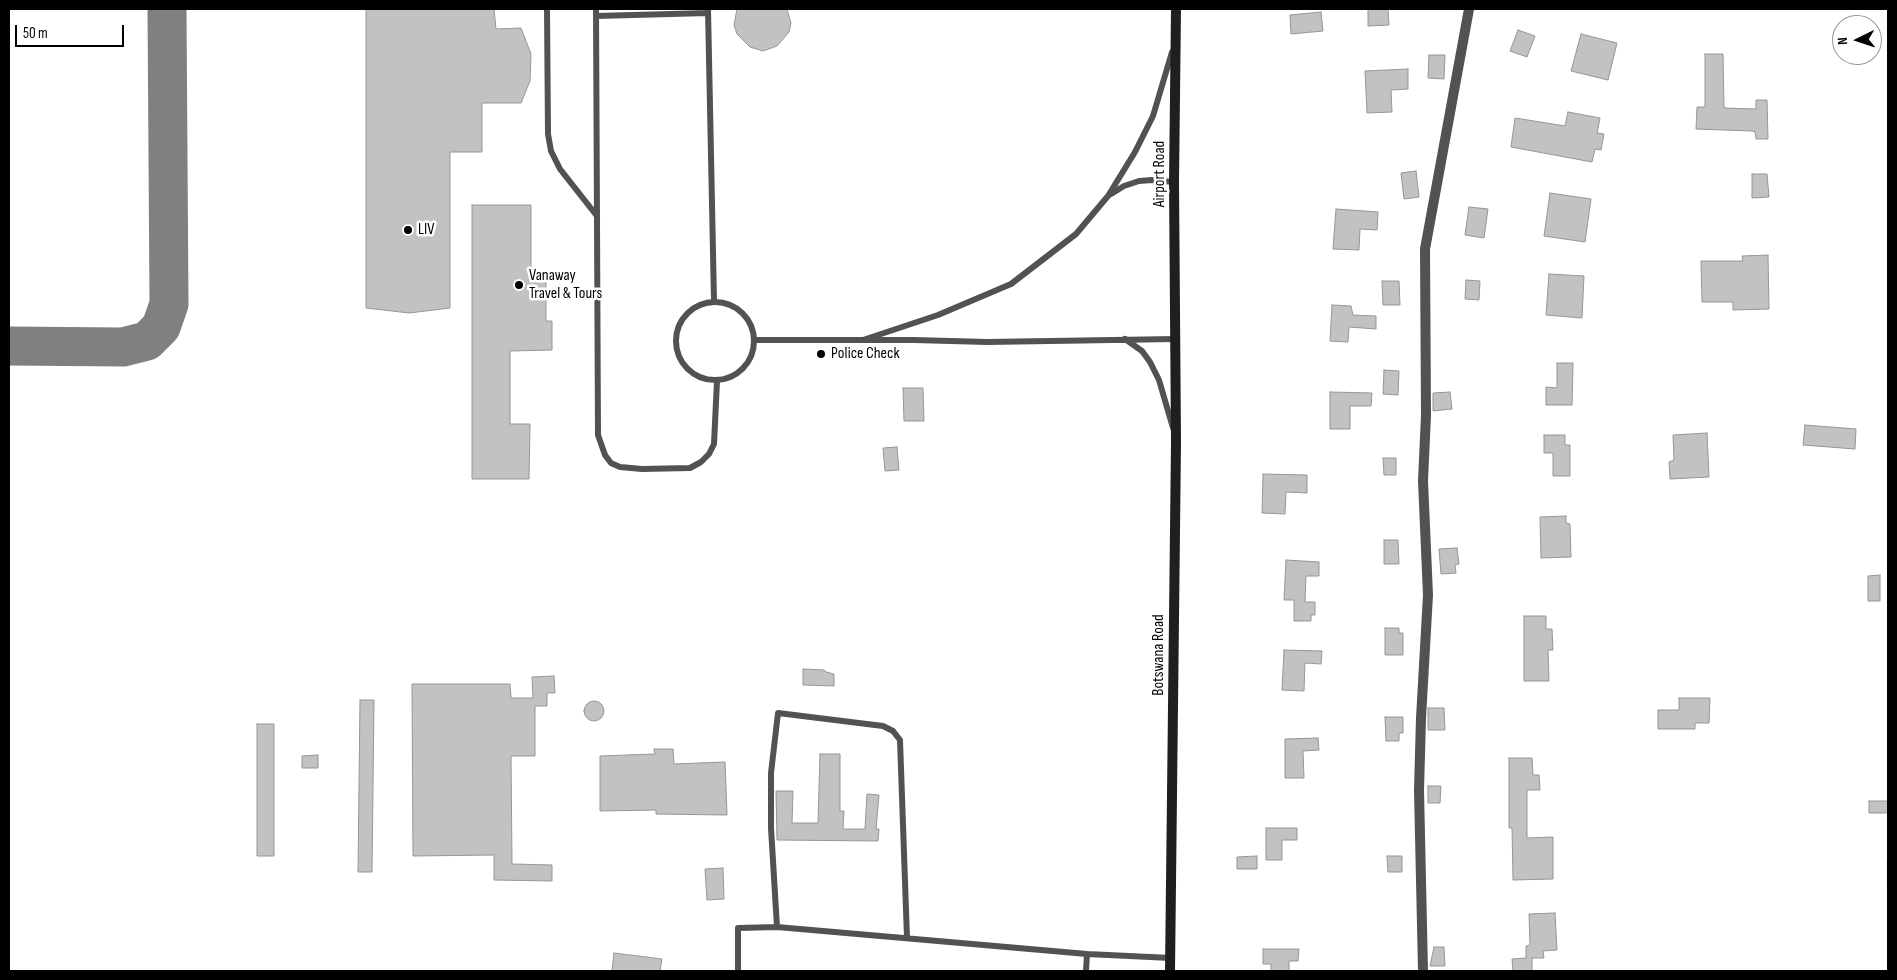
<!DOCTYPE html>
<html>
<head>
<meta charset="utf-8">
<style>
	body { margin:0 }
	#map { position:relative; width:1897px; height:980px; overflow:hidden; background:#fff; font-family:"Sofia Sans Condensed",sans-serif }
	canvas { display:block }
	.frame { position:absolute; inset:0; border:10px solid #000; pointer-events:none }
	.north { position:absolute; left:1832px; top:15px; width:50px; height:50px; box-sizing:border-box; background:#fff; border:1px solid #999; border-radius:50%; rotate:266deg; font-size:14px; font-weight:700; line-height:20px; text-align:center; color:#000 }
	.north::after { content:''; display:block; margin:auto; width:18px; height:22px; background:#000; clip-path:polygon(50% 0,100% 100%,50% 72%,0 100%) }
	.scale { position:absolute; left:15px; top:25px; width:109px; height:22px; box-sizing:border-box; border:2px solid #000; border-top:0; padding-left:6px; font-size:15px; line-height:18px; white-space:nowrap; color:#000; -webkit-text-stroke:4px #fff; paint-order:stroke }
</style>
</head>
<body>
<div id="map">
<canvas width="1897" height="980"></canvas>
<div class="frame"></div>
<div class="north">N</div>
<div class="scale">50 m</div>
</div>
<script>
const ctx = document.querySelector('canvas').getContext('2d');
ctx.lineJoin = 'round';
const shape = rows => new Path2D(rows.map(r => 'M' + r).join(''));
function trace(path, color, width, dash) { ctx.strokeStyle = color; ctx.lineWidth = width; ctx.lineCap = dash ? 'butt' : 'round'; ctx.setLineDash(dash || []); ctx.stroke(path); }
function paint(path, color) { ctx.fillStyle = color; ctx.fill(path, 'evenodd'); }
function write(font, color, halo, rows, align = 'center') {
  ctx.font = font + ' "Sofia Sans Condensed",sans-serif'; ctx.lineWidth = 5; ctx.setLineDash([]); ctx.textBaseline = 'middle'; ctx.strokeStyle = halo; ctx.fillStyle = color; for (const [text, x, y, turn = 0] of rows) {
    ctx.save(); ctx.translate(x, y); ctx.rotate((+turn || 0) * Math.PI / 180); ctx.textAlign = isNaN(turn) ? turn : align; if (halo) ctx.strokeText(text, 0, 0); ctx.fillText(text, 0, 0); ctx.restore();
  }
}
trace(shape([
	[9,346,123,347,147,341,161,327,169,304,167,9]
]), '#808080', 39);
const building = shape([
	[366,9,494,9,496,29,521,28,531,54,530,81,521,103,482,103,482,152,450,152,450,308,409,313,366,308,366,9],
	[737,9,787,9,791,23,789,32,777,46,763,51,750,47,737,34,734,25,737,9],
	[1368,9,1388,9,1389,25,1368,26,1368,9],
	[1321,12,1323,31,1291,34,1290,15,1321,12],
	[1518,30,1535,36,1527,57,1510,51,1518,30],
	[1581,34,1617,43,1608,80,1571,71,1581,34],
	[1705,54,1723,54,1724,108,1756,109,1756,100,1767,100,1768,139,1756,139,1755,132,1752,131,1696,129,1697,107,1705,107,1705,54],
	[1429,55,1445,55,1444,79,1428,78,1429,55],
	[1408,69,1408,89,1391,90,1392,112,1367,113,1365,71,1408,69],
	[1568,112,1600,118,1597,133,1604,134,1601,150,1595,149,1592,162,1511,147,1515,118,1565,126,1568,112],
	[1416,171,1419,197,1404,199,1401,173,1416,171],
	[1752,174,1767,174,1769,197,1752,198,1752,174],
	[1550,193,1591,199,1585,242,1544,236,1550,193],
	[472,205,531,205,531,276,546,276,546,321,552,321,552,350,510,351,510,424,530,424,529,479,472,479,472,205],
	[1469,207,1488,209,1484,238,1465,235,1469,207],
	[1336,209,1378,212,1377,230,1360,229,1359,250,1333,249,1336,209],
	[1768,255,1769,309,1733,310,1733,302,1702,302,1701,261,1743,261,1742,256,1768,255],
	[1549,274,1584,276,1582,318,1546,315,1549,274],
	[1466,280,1480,281,1479,300,1465,299,1466,280],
	[1382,281,1399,281,1400,305,1383,305,1382,281],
	[1332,305,1351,306,1353,315,1376,316,1376,329,1349,327,1348,342,1330,341,1332,305],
	[1557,363,1573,363,1572,405,1546,405,1546,387,1557,388,1557,363],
	[1384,370,1399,371,1398,395,1383,394,1384,370],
	[903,388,923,388,924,421,904,421,903,388],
	[1330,392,1372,393,1371,406,1350,406,1350,429,1330,429,1330,392],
	[1450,392,1452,409,1433,411,1433,393,1450,392],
	[1805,425,1856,429,1855,449,1803,445,1805,425],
	[1707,433,1709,477,1670,479,1669,462,1674,460,1673,435,1707,433],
	[1544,435,1565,435,1565,445,1570,445,1570,476,1553,476,1553,453,1544,453,1544,435],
	[897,447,899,470,885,471,883,448,897,447],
	[1383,458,1396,458,1396,475,1384,475,1383,458],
	[1263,474,1307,475,1307,493,1286,492,1285,514,1262,513,1263,474],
	[1566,516,1566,523,1570,524,1571,557,1541,558,1540,517,1566,516],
	[1384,540,1398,540,1399,564,1384,564,1384,540],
	[1457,548,1459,564,1455,565,1456,573,1441,574,1439,549,1457,548],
	[1286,560,1319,562,1319,576,1306,576,1305,602,1315,602,1315,615,1311,615,1311,621,1294,621,1294,600,1284,600,1286,560],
	[1880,575,1880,601,1868,601,1868,576,1880,575],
	[1524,616,1546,616,1546,629,1552,629,1553,650,1548,650,1549,681,1524,681,1524,616],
	[1385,628,1399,628,1399,633,1403,633,1403,655,1385,655,1385,628],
	[1284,650,1322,651,1321,664,1305,663,1304,691,1282,690,1284,650],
	[803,669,824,670,826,672,834,674,834,686,803,685,803,669],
	[554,676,555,693,547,693,547,706,535,706,535,756,511,756,512,864,552,865,552,881,494,880,494,855,413,856,412,684,510,684,511,698,533,698,532,677,554,676],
	[1679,698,1710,698,1709,723,1695,723,1695,729,1658,729,1658,710,1679,710,1679,698],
	[360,700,374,700,372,872,358,872,360,700],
	'584 711a10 10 0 1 1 20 0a10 10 0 1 1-20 0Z',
	[1428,708,1444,708,1445,730,1428,730,1428,708],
	[1385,717,1403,717,1403,733,1399,733,1399,741,1386,741,1385,717],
	[257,724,274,724,274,856,257,856,257,724],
	[1318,738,1319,750,1303,751,1304,778,1285,778,1285,739,1318,738],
	[654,749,673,749,674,764,725,762,727,815,656,814,656,810,600,811,600,756,655,754,654,749],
	[820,754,840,754,840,811,844,811,843,829,865,829,867,794,879,795,876,829,879,829,878,841,777,840,776,791,793,791,792,823,818,823,820,754],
	[318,755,318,768,302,768,302,756,318,755],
	[1509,758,1532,758,1533,775,1539,775,1540,790,1527,790,1527,838,1553,837,1553,879,1513,880,1512,828,1509,828,1509,758],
	[1428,786,1441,786,1440,803,1428,803,1428,786],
	[1869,801,1888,801,1888,813,1869,813,1869,801],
	[1266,828,1297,828,1297,840,1282,840,1282,860,1266,860,1266,828],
	[1257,856,1257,869,1237,869,1237,857,1257,856],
	[1387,856,1402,856,1402,872,1388,872,1387,856],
	[723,868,724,899,707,900,705,869,723,868],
	[1555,913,1557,950,1543,951,1544,958,1532,958,1532,971,1513,971,1512,959,1526,958,1526,946,1530,945,1529,914,1555,913],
	[1434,947,1444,947,1445,966,1430,966,1434,947],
	[1263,949,1299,949,1298,961,1289,961,1289,971,1271,971,1271,964,1263,964,1263,949],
	[614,953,662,959,660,971,612,971,614,953]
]);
paint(building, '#c2c2c2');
trace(building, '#969696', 1);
trace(shape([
	[1888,863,1888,887]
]), '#747474', 2.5, [1, 2.5]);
trace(shape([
	[547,9,548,134,551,151,560,169,597,216],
	[596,9,598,435,605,455,611,463,620,467,642,469,690,468,701,462,709,454,714,444,717,381],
	[708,9,714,301],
	[596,16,708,13],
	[1111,194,1124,186,1139,181,1152,180,1174,182],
	'676 341a39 39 0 1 1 78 0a39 39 0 1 1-78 0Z',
	[1125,339,1142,351,1150,362,1159,380,1173,428],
	[755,340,914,340,987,342,1176,339],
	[863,340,938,315,1011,284,1076,234,1108,196,1135,152,1153,116,1172,52],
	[777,927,1087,954,1171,958],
	[738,971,738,928,777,927,771,828,771,773,778,713,883,726,893,731,900,740,907,938],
	[1086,971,1087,954]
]), '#525252', 6);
trace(shape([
	[1423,971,1419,790,1421,718,1428,595,1423,481,1426,415,1425,249,1469,9]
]), '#525252', 10);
trace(shape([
	[1170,971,1176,442,1174,182,1176,9]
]), '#1f1f1f', 10);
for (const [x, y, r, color] of [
	[408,230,5,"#000"],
	[519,285,5,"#000"],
	[821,354,5,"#000"]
]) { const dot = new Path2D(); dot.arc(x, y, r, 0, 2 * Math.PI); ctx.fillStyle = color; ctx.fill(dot); trace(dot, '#fff', 2); }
write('16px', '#000', '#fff', [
	["Airport Road",1160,174,-90],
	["Botswana Road",1159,655,-90]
]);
write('16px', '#000', '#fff', [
	["LIV",418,230],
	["Vanaway",529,276],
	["Travel & Tours",529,294],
	["Police Check",831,354]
], 'left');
</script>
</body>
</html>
